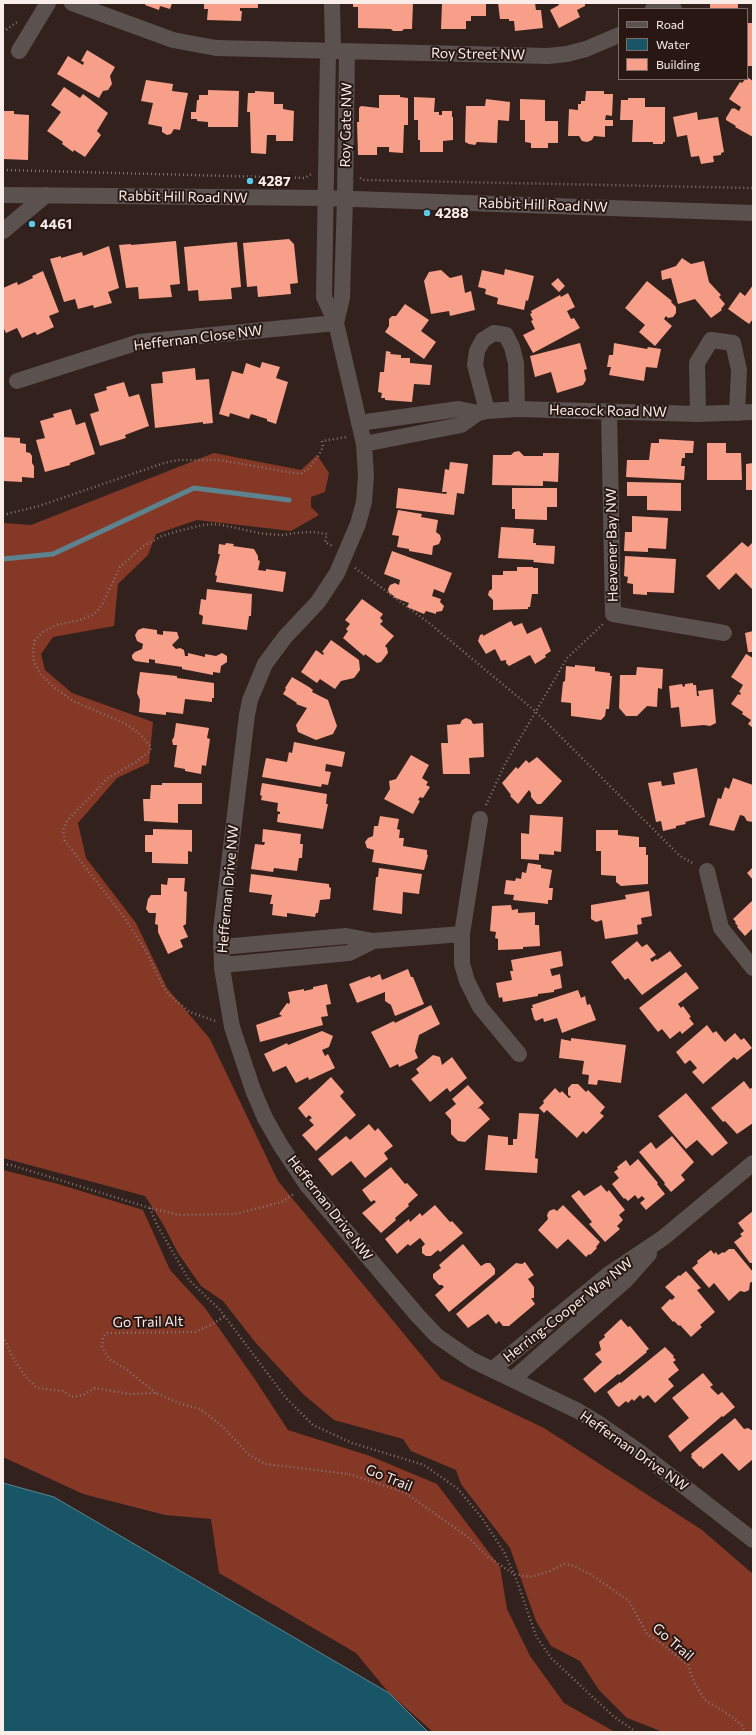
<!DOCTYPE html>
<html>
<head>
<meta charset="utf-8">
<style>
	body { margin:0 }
	#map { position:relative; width:756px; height:1735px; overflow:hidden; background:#32211c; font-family:Commissioner,sans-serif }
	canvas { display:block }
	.frame { position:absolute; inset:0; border:4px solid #f9edea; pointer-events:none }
	.legend { position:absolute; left:618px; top:8px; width:130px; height:72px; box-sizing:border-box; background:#281713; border:1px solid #7c6d69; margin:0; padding:5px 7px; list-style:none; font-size:12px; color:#f9edea }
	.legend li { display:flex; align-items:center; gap:8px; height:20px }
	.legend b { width:20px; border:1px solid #7c6d69 }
</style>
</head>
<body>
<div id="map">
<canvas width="756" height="1735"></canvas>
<div class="frame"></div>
<ul class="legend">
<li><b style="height:5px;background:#5b5250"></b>Road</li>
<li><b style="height:11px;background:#185667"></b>Water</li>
<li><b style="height:11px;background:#f79f89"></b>Building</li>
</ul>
</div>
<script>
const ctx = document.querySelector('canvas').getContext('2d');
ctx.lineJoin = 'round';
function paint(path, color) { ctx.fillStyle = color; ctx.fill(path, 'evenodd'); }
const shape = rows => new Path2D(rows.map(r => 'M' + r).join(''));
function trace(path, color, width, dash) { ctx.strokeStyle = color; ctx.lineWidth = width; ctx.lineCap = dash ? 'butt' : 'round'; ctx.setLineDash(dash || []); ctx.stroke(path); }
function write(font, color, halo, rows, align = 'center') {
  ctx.font = font + ' Commissioner,sans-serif'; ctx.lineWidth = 4; ctx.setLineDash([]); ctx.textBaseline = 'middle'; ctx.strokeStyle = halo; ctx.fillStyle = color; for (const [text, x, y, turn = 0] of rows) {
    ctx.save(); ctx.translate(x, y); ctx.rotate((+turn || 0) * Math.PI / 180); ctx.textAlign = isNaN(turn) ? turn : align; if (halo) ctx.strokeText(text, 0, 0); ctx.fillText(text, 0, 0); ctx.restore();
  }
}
paint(shape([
	[214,453,301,470,317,455,329,473,325,492,311,497,311,507,319,515,291,531,197,520,156,534,148,555,118,584,114,626,53,637,41,654,45,670,72,693,153,722,149,763,117,778,78,823,86,858,136,923,167,988,210,1039,278,1181,441,1379,544,1428,702,1530,753,1574,753,1732,663,1732,627,1718,599,1690,580,1661,551,1646,536,1621,510,1548,461,1484,456,1470,411,1451,403,1439,334,1420,303,1394,255,1342,223,1301,201,1286,178,1253,163,1224,145,1196,3,1158,3,523,31,525],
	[3,1170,58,1184,143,1210,170,1270,205,1308,256,1381,288,1430,370,1456,437,1484,500,1567,507,1609,530,1656,564,1703,615,1732,433,1732,389,1693,356,1653,219,1573,211,1519,165,1515,83,1494,3,1457]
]), '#863826');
const water = shape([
	[3,1483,54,1497,389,1693,428,1732,3,1732,3,1483]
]);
paint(water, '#185667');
trace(water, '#5c838e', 1);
trace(shape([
	[3,559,53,554,194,488,289,500]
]), '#5c838e', 5);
paint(shape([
	[146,3,172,3,170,9,160,6,159,10,145,5],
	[204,3,258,3,258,8,240,8,240,11,242,11,241,21,207,20,208,9,204,9],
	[353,3,413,3,412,29,404,29,402,31,393,31,391,29,358,28,358,7,353,7],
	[442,3,486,3,486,16,471,16,471,21,466,21,466,29,441,29],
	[498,3,535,3,536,10,541,10,543,28,515,31,514,21,509,21,509,19,500,19],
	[558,3,587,3,585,4,585,6,577,10,580,17,559,28,550,10,559,5],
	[710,3,738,3,738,9,710,9],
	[747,23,753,23,753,66,747,66],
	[87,50,115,67,110,76,112,84,108,90,103,91,99,98,57,74,68,56,83,65,84,62,81,61],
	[747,77,753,81,753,137,735,127,736,126,726,120,726,118,732,108,733,109,734,108,739,111,741,107,729,99,740,82,742,83],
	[146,80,173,84,172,91,188,93,180,130,174,129,171,134,167,135,162,132,162,127,148,124,153,103,141,101],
	[64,87,80,98,83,94,108,113,97,131,101,135,85,157,74,150,73,152,62,144,63,142,47,131,61,112,51,105],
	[208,90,239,91,238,127,208,127,208,122,197,121,197,119,191,119,191,112,196,112,197,100,199,100,199,95,208,95],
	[255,91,274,92,274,104,283,104,283,109,294,111,293,141,276,141,276,135,267,135,266,154,251,153,250,112,247,112,248,93,255,93],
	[586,91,604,91,604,94,613,94,612,116,606,115,605,120,613,120,613,126,605,126,605,137,594,136,592,140,587,142,582,141,579,136,568,136,569,109,578,110,578,104,581,104,581,101,585,101],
	[379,95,400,95,400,97,408,98,408,125,404,125,403,153,389,152,389,147,377,147,377,155,358,155,357,122,359,122,359,108,361,106,379,108],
	[414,97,435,98,434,112,439,112,439,115,442,115,442,111,452,111,452,117,453,117,453,140,443,141,443,152,420,152,420,140,418,140,418,120,414,120],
	[628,98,645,98,645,107,665,107,665,142,663,142,663,144,653,144,653,142,632,142,633,120,620,120,621,100,628,100],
	[486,99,510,102,509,121,498,120,497,143,477,142,475,145,469,144,465,142,466,106,485,106],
	[520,99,545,100,545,121,558,121,558,143,548,143,548,148,531,148,531,143,525,142,525,120,520,120],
	[3,111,14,111,14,114,29,115,28,160,3,159],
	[697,112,698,120,718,117,724,152,721,153,721,155,713,156,714,162,701,164,699,156,691,157,687,135,677,137,673,117],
	[289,239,294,244,298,283,290,284,291,294,258,297,257,286,247,287,243,243],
	[176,241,180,284,170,285,172,297,139,299,138,287,126,288,119,245,131,244,131,245],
	[237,242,241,287,231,288,232,299,199,301,198,290,188,291,184,247],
	[109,246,119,288,108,292,112,303,94,308,93,305,78,309,75,299,64,302,50,259,61,256,61,258,82,252,83,256],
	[682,258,691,264,704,261,709,282,721,295,719,297,725,304,721,309,722,310,711,318,695,299,678,304,671,278,662,280,661,271,676,266],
	[505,269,534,276,528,301,526,300,524,310,497,304,498,298,485,294,486,289,478,287,482,270,504,275],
	[441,270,450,278,462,275,465,293,471,291,475,310,450,316,449,311,431,314,424,281,429,272],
	[43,271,59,312,49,316,54,327,37,335,35,332,22,338,17,328,6,333,3,327,3,288,17,282,18,285,33,278,32,276],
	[558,278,565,286,559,292,551,284],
	[647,281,672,301,671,302,676,307,676,313,673,317,668,318,666,316,664,319,672,326,655,346,639,332,645,325,625,308],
	[753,285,753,319,749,324,728,309,740,292,745,296],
	[568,293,575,307,567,311,571,319,574,318,580,328,533,353,523,335,535,329,531,321,533,320,530,314,532,313,531,311,560,295,561,297],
	[405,304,429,320,421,331,436,342,424,359,385,332,389,326,389,319,392,316,396,316],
	[580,343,587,369,584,370,586,380,583,385,557,393,551,372,535,377,530,356],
	[614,343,647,349,648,347,661,349,657,368,646,367,644,381,609,375,611,367,607,367,609,355,613,355],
	[386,351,391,352,390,354,401,355,401,358,410,358,410,363,432,365,430,385,414,384,412,402,385,400,385,398,381,398,382,393,378,392,380,372,384,372],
	[262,362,280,367,276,378,288,382,276,424,267,421,267,419,251,414,249,419,230,413,229,417,219,414,232,371,243,374,246,363,260,368],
	[195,368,196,380,209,379,213,423,203,424,203,422,155,428,151,384,163,383,162,372],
	[124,382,129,397,139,394,149,426,125,435,126,438,100,446,90,414,99,411,94,394,107,390,106,387],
	[71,409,76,425,85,422,95,454,70,463,70,465,45,472,36,440,45,438,40,421,54,417,53,414],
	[3,437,20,438,20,443,26,444,26,452,30,453,32,456,32,463,34,466,34,478,22,477,22,482,3,481],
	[659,439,694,441,693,453,685,453,685,458,682,458,681,466,685,466,684,480,626,477,627,460,649,460,651,443,659,443],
	[707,443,726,443,726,453,741,453,742,480,707,480],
	[519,451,524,456,543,456,543,453,559,453,558,482,543,481,543,486,492,485,493,455,511,455,514,452],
	[450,462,468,464,464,494,457,493,454,515,396,508,398,488,446,494,447,492,442,492,445,469,449,470],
	[753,463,753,490,746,490,746,464],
	[627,482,681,483,681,511,647,510,647,496,627,496],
	[512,488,557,488,557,507,547,507,547,520,515,519,515,509,512,509],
	[398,510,422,514,421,517,438,520,436,532,440,535,441,539,439,544,433,546,432,555,409,551,409,549,397,547,399,536,392,535],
	[632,516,668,518,666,549,648,548,648,552,624,551,625,532,632,532],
	[501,527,534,529,533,543,536,543,536,545,555,546,554,564,533,562,534,560,498,558],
	[742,542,748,547,753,542,753,590,736,573,719,590,706,576],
	[226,543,234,544,233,546,254,549,258,556,258,560,260,561,258,570,266,571,266,569,286,572,283,592,216,582,217,576,215,575,220,554,218,554,219,544,225,545],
	[392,551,452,573,444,593,434,589,432,596,441,599,440,602,444,606,442,611,436,612,436,614,426,611,424,614,407,607,409,603,393,597,394,596,389,593,388,589,390,585,395,583,399,585,400,580,384,574],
	[625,556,676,559,674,593,647,592,647,595,633,594,633,584,627,583,628,577,624,576],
	[517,567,533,567,533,568,538,568,538,594,532,594,530,607,528,607,528,609,493,610,493,600,488,595,489,591,492,589,492,575,503,575,503,571,517,571],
	[207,589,252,594,251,616,249,616,247,630,202,624,203,616,199,614,201,599,206,600],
	[362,599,383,614,380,618,383,621,380,624,394,636,385,646,387,648,388,653,381,662,377,663,365,654,364,656,343,638,348,631,346,629,350,624,345,620],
	[511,621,514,626,522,623,527,634,541,627,551,651,545,655,546,657,535,664,530,655,509,666,506,663,506,660,501,661,495,649,486,654,478,641,480,635,483,634,483,636],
	[143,628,157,630,157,634,163,635,163,631,177,632,179,638,172,645,176,649,180,648,184,650,185,656,188,656,188,653,205,657,205,654,216,656,222,653,227,656,227,662,221,666,220,673,213,672,213,675,182,669,182,667,155,663,155,660,149,659,149,663,135,661,132,658,132,655,135,652,142,649,143,644,137,641,135,635,138,630],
	[753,631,753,652,748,652,745,633],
	[331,640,359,660,360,670,354,678,341,681,335,689,320,679,317,683,301,672,316,650,323,655,324,653,322,652],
	[746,654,753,658,753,728,748,724,751,720,742,714,743,712,731,704,738,694,740,695,741,693,739,692,743,685,731,677],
	[575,665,595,667,595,671,610,673,610,676,612,676,609,709,606,709,605,716,601,720,571,716,571,703,561,702,563,682,565,681,566,666,575,667],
	[637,667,663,669,662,689,658,688,657,707,647,706,637,716,626,716,619,708,620,675,636,675],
	[140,672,177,676,177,678,214,683,214,698,212,698,212,702,185,699,183,714,166,712,166,715,139,712,140,700,137,693],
	[292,677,309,687,313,690,312,692,328,700,337,726,333,734,316,740,298,732,296,725,307,708,296,704,297,703,283,694,286,689,285,688],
	[693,683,693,685,696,685,697,696,699,696,698,691,713,689,716,723,710,726,704,725,681,727,679,707,671,708,669,686,682,684,683,687,685,686,685,684],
	[466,718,471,720,473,724,483,723,484,757,469,758,470,774,443,774,441,743,448,743,447,725,460,724,462,720],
	[176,723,209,728,207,738,210,739,206,766,202,765,201,774,185,771,185,769,174,767,177,745,173,745,172,740,174,737],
	[294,742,345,752,342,767,326,764,325,771,331,772,328,785,322,784,321,787,262,777,266,758,287,762,289,752,292,753],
	[411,755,429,765,422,778,428,782,426,785,430,787,423,798,420,797,418,800,420,801,413,814,384,799,390,789,389,781,396,779],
	[537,757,562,781,541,804,537,804,531,797,531,793,529,790,518,804,510,796,511,795,502,783,516,767,518,769,526,760,529,763],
	[697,768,705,817,685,822,686,824,676,826,676,828,663,831,661,821,656,822,648,783,661,781,662,786,675,784,673,773],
	[733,778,753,785,753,822,747,821,744,816,740,815,734,831,709,825,718,798,721,799,725,787,729,789],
	[162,783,202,783,202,804,178,804,178,823,144,821,143,799,150,799,151,785,162,785],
	[262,783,327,794,326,804,328,804,323,829,277,822,278,814,280,814,280,812,277,811,278,803,261,800,262,796,260,795],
	[530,815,563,817,561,852,554,851,554,855,539,854,539,860,521,859,521,833,529,834],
	[380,816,399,819,397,829,400,830,399,838,404,838,403,846,427,850,427,855,428,855,424,870,372,862,374,850,367,848,365,842,368,838,373,836,374,826,378,826],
	[153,829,192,830,192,852,188,851,188,864,152,863,152,852,145,852,145,835,153,835],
	[263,829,301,834,300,844,303,844,302,858,299,858,297,871,274,868,273,872,251,869,255,844,264,845,265,842,262,842],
	[596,830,618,830,618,835,639,837,639,847,646,847,646,855,648,855,648,884,621,886,616,882,616,876,601,875,601,851,596,851],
	[528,863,541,865,541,868,552,870,549,888,553,888,552,900,548,900,548,904,513,900,514,895,504,894,506,880,515,881,516,878,521,879,522,872,526,873],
	[753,867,753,880,747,873],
	[379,868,422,874,419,894,403,892,402,914,373,910,376,877,378,877],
	[251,874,329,884,329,887,331,888,330,899,320,900,318,913,316,913,315,917,287,913,287,917,272,915,273,904,270,904,272,895,249,892],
	[168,878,185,878,184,891,187,892,186,924,183,926,188,937,180,940,183,947,168,954,158,932,158,925,155,924,156,913,149,913,146,909,148,899,151,895,161,895,161,884,167,885],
	[649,891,652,916,641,918,642,924,637,925,638,934,605,939,602,920,596,922,591,919,591,905,626,899,625,895],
	[753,900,753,928,745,936,737,927,738,926,735,923,736,922,733,919],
	[511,905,512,910,518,909,518,913,535,912,535,925,539,925,540,946,523,947,523,949,498,950,498,939,495,938,496,932,490,931,492,906],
	[637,941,642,947,647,944,656,955,650,959,652,962,656,959,657,960,670,951,682,966,642,995,628,978,625,980,611,962],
	[561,951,563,966,550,969,552,976,560,974,562,988,554,990,554,992,538,994,538,996,503,1002,502,997,499,998,496,983,512,980,510,971,513,971,511,960],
	[408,969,411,977,413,977,424,1004,395,1016,391,1005,385,1001,385,992,357,1003,349,984,370,976,371,978,380,974,382,980],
	[686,972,699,988,678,1004,681,1008,683,1006,691,1017,689,1018,694,1024,682,1034,680,1031,670,1039,662,1029,658,1032,639,1008],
	[327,984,331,1004,326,1005,328,1016,321,1017,323,1025,260,1042,256,1025,282,1016,279,1014,287,1003,289,1004,290,1002,288,992,304,989,304,991,313,989,313,987],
	[578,990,581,998,585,996,587,1005,590,1004,596,1020,562,1033,557,1018,544,1022,543,1018,536,1021,534,1019,531,1008,533,1008,532,1005],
	[431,1005,440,1024,419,1035,415,1051,418,1058,399,1067,398,1064,390,1068,371,1032,394,1021,395,1023],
	[707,1025,713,1033,716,1031,725,1042,735,1033,741,1040,744,1038,752,1048,737,1060,734,1057,703,1084,692,1072,697,1068,690,1060,685,1064,676,1052],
	[322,1031,333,1036,329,1047,322,1050,325,1056,328,1054,335,1068,309,1080,308,1077,296,1083,286,1066,273,1072,264,1054,287,1043,288,1045],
	[571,1038,626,1045,621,1083,598,1080,597,1085,588,1084,589,1075,582,1074,584,1061,559,1058,561,1039,571,1041],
	[433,1055,440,1057,442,1065,452,1057,467,1078,450,1092,447,1088,430,1102,411,1079,419,1073,416,1069],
	[331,1077,344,1092,340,1096,356,1115,316,1151,302,1135,314,1125,309,1120,312,1118,309,1115,306,1118,298,1108],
	[744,1081,750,1089,753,1087,753,1123,737,1134,725,1121,723,1122,711,1108],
	[572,1084,578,1084,586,1092,588,1090,605,1107,600,1113,604,1116,586,1134,583,1131,577,1138,547,1110,544,1113,539,1108,544,1103,543,1101,555,1088,560,1093,562,1091,569,1098,571,1097,568,1095,568,1088],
	[468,1085,484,1103,477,1109,480,1108,490,1119,465,1142,458,1141,451,1134,451,1120,445,1113,456,1104,452,1099],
	[686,1093,728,1143,712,1156,697,1140,686,1149,658,1116],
	[519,1113,539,1114,535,1158,538,1159,537,1173,485,1170,488,1135,508,1137,508,1145,513,1145,513,1139,517,1139],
	[369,1124,375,1131,378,1128,393,1146,384,1153,388,1159,365,1178,351,1161,332,1176,318,1159,346,1136,350,1140],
	[672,1136,694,1162,681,1175,685,1180,671,1192,664,1184,665,1183,639,1152,651,1142,656,1149],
	[638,1159,658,1183,657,1184,665,1194,646,1210,640,1203,645,1199,642,1196,638,1199,635,1195,628,1201,625,1198,624,1199,612,1184,619,1178,614,1172,618,1169,617,1167,626,1160,630,1166],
	[391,1167,405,1184,407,1183,418,1195,408,1204,409,1206,395,1218,396,1220,381,1233,362,1213,376,1202,374,1200,371,1202,362,1190],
	[601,1185,607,1192,609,1190,625,1210,619,1215,623,1220,617,1226,620,1229,605,1242,589,1224,592,1222,571,1196,579,1190,584,1196],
	[435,1205,450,1222,452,1221,463,1233,440,1252,438,1250,431,1256,426,1256,422,1253,422,1247,425,1244,420,1238,410,1246,408,1244,397,1254,385,1239,409,1219,410,1222,420,1213,422,1216],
	[563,1205,600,1242,596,1247,597,1248,590,1255,589,1254,586,1257,568,1239,557,1249,538,1230,548,1219,547,1215,549,1211,554,1209,557,1211],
	[753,1211,753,1262,752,1263,750,1263,734,1242,742,1236,740,1234,744,1231,738,1223],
	[463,1244,481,1266,486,1263,490,1263,495,1269,495,1274,449,1312,435,1295,444,1287,442,1285,439,1285,433,1278,433,1274,441,1268,439,1265],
	[729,1249,734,1249,753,1272,753,1281,750,1283,749,1290,745,1292,740,1291,729,1301,714,1283,709,1288,692,1268,698,1263,697,1261,711,1250,714,1254,716,1252,718,1255,723,1252,724,1253],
	[525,1262,534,1275,528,1279,534,1287,534,1298,531,1298,535,1304,509,1326,503,1326,499,1321,496,1324,488,1314,468,1328,456,1314,516,1263,522,1264],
	[686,1271,701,1288,697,1290,715,1312,700,1325,702,1327,691,1337,680,1325,679,1326,674,1321,673,1322,661,1308,670,1299,672,1300,675,1297,665,1287,679,1275,680,1276],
	[621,1319,628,1327,630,1326,649,1349,646,1351,647,1352,619,1375,618,1374,595,1393,583,1379,602,1362,595,1354,601,1350,599,1342,605,1337,604,1335],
	[665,1347,674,1356,673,1357,676,1360,673,1362,679,1370,668,1379,674,1386,655,1403,648,1395,643,1399,640,1395,634,1401,632,1399,628,1403,626,1401,619,1407,616,1405,607,1392,620,1382,621,1383],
	[703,1373,713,1385,710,1387,718,1395,722,1392,735,1407,723,1417,722,1416,680,1452,668,1436,689,1418,672,1398],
	[735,1418,744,1429,748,1428,753,1431,753,1459,739,1471,722,1453,703,1469,701,1466,700,1467,691,1457,692,1456,691,1454]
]), '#f79f89');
trace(shape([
	[3,32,17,22],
	[3,170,305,178,311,174],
	[360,178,363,180,753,188],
	[3,515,39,506,164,463,178,460,219,460,300,474,308,469,317,458,323,447,322,441,347,437],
	[355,568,429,623,535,711,680,856,694,864],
	[486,805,505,764,567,658,603,624],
	[215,1021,190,1012,170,996,164,988,146,951,124,917,65,841,63,831,67,821,108,778,136,762,150,751,151,747,139,733,124,723,73,701,55,688,41,675,34,662,33,649,35,640,43,632,56,625,80,620,94,614,102,605,120,567,142,547,162,536,178,531,203,525,217,524,264,534,283,535,295,533,313,532,327,534,325,542,332,546],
	[3,1164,11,1165,150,1208,179,1215,235,1214,282,1202,295,1193],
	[150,1208,157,1225,189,1280,220,1310,286,1398,313,1425,352,1443,424,1465,458,1489,482,1518,504,1552,517,1581,536,1636,551,1658,613,1716,636,1732],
	[3,1336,12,1356,25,1376,37,1388,63,1391,71,1397,83,1395,95,1388,130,1394,156,1393,181,1404,200,1409,222,1426,248,1454,265,1464,349,1474,404,1492,468,1537,488,1557,514,1574,530,1577,550,1571,564,1564,574,1566,590,1574,629,1601,647,1634,662,1644,688,1665,694,1682,705,1700,728,1714,741,1724,745,1732],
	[156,1393,127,1370,109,1359,102,1347,103,1337,106,1333,195,1332,211,1325,225,1316]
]), '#857672', 2.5, [1, 3]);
trace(shape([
	[72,3,173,40,216,48,548,56,567,54,586,49,619,35],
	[332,3,333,51],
	[668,3,674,9],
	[653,9,659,3],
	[19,51,48,3],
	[328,51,324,297,336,323,364,444,366,476,364,502,358,524,337,573,318,602,285,637,265,664,250,700,247,715,221,930,222,968,232,1027,253,1090,265,1118,281,1146,307,1185,418,1316,437,1336,472,1360,578,1411,598,1423,641,1453,753,1540],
	[3,195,325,198,753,213],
	[3,231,46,195],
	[336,323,342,298,345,198,347,51],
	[17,381,139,342,336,323],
	[487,411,475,365,477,351,483,340,494,333,506,335,512,347,516,363,517,409],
	[609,411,613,614,724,633],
	[698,414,697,363,711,340,733,343,739,370,737,413],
	[359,423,459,409,478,413],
	[364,444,461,425,478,413,487,411,517,409,698,414,753,412],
	[480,819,462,934,462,964,467,981,480,1007,519,1054],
	[707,871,721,928,753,968],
	[221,947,346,936,373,941,462,934],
	[222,965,349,953,373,941],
	[493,1369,609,1274,663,1238,753,1163],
	[513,1379,626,1280,649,1254]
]), '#5b5250', 16);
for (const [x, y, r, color] of [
	[250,181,4,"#5bc8e7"],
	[427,213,4,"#5bc8e7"],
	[32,224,4,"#5bc8e7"]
]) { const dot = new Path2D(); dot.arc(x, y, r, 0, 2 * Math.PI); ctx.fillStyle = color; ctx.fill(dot); trace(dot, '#281713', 1.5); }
write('14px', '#f9edea', '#281713', [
	["Roy Street NW",478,54,1],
	["Roy Gate NW",346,125,-89],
	["Rabbit Hill Road NW",183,197,1],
	["Rabbit Hill Road NW",543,205,2],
	["Heffernan Close NW",198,338,-7],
	["Heacock Road NW",608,411,1],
	["Heavener Bay NW",612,545,-91],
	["Heffernan Drive NW",228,889,-85],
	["Heffernan Drive NW",330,1208,52],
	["Herring-Cooper Way NW",568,1310,-38],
	["Go Trail Alt",148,1322,-1],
	["Heffernan Drive NW",634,1451,35],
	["Go Trail",389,1478,22],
	["Go Trail",673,1642,41]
]);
write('bold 14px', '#f9edea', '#281713', [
	["4287",258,181],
	["4288",435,213],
	["4461",40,224]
], 'left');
</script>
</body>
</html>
